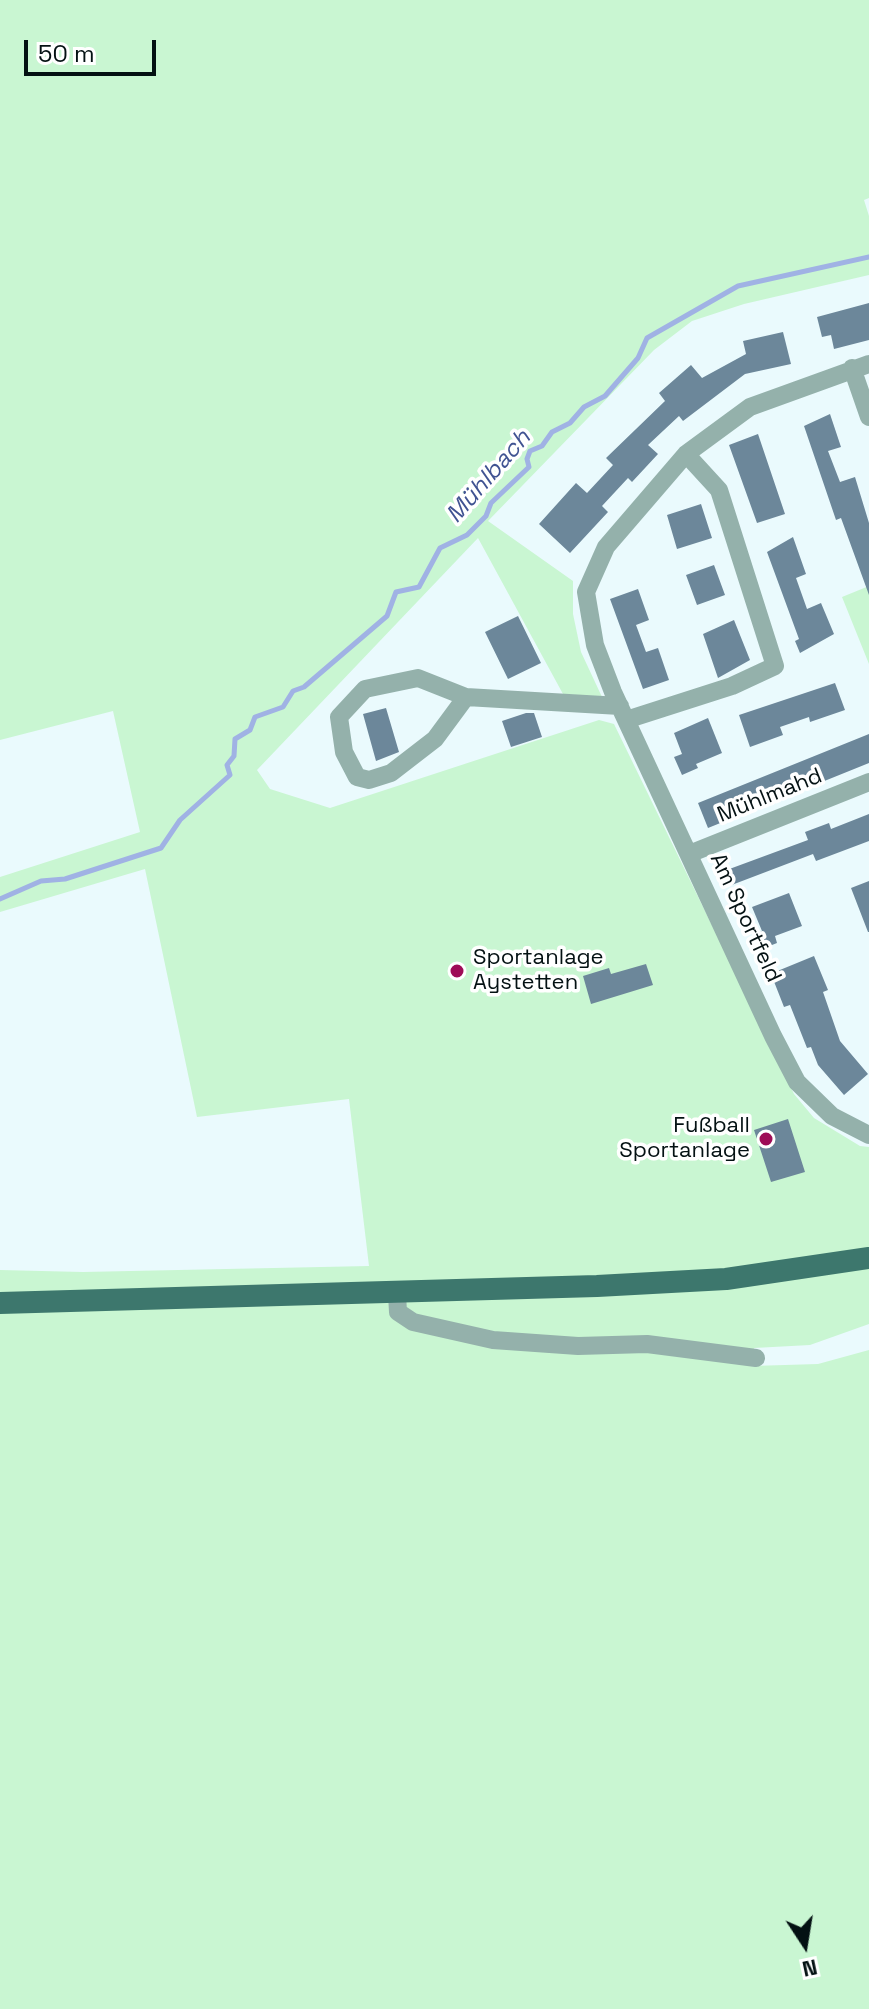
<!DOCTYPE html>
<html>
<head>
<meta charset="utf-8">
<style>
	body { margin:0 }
	#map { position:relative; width:869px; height:2009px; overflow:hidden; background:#eafafd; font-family:"Space Grotesk",sans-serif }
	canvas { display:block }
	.north { position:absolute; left:765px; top:1905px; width:80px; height:80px; -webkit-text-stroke:6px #fff; paint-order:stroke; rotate:168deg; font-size:22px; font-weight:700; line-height:32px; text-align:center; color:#041113 }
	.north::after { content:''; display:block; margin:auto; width:28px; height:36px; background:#041113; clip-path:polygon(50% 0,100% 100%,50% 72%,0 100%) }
	.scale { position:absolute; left:24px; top:40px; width:132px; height:36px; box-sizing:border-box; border:4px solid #041113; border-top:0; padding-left:10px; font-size:24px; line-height:28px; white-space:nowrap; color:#041113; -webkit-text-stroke:6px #fff; paint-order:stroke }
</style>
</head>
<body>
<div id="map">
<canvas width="869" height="2009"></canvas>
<div class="north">N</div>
<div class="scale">50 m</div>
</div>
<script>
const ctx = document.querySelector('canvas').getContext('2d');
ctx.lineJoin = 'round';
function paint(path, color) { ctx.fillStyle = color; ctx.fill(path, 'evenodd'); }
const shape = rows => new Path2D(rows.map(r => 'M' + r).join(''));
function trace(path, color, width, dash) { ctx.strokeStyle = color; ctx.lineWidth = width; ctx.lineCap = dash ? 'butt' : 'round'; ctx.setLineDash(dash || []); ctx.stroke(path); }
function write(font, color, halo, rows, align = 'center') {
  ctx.font = font + ' "Space Grotesk",sans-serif'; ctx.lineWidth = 7; ctx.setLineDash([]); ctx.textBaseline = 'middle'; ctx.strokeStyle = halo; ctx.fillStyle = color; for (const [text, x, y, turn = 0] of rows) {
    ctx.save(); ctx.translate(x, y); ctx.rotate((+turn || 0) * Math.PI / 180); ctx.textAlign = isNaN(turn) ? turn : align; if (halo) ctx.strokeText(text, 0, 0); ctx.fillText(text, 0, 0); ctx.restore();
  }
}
paint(shape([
	[0,0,869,0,869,198,864,200,869,216,869,275,744,304,692,321,654,350,488,521,573,581,573,614,581,652,602,697,563,694,478,538,257,770,270,789,330,808,599,720,614,724,794,1094,814,1118,860,1146,869,1147,869,1324,810,1345,754,1348,752,1366,818,1364,869,1350,869,2009,0,2009,0,1270,83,1272,369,1266,349,1099,197,1117,145,869,0,912,0,877,140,832,113,711,0,740],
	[869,586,869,664,842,597]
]), '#c9f6d2');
trace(shape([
	[0,899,41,881,65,879,161,848,180,820,230,775,227,765,234,756,235,739,250,730,255,717,283,707,293,691,304,687,387,616,396,592,419,587,440,548,467,535,486,516,491,503,529,467,527,459,530,451,542,446,552,432,570,423,584,407,605,396,638,358,647,338,738,286,869,257]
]), '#a0b2e4', 5);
paint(shape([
	[869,303,869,340,834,349,831,335,822,337,817,317],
	[783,332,791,364,745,374,683,421,679,416,648,445,658,454,632,482,628,478,602,506,608,512,570,553,539,524,576,483,587,493,613,465,606,458,665,401,659,393,691,365,702,378,746,354,743,341],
	[830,414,841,447,828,451,840,482,855,477,869,523,869,595,841,518,836,520,804,426],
	[758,434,785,514,757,523,729,445],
	[701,504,712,538,677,549,667,515],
	[793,537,806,574,796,578,807,609,821,603,834,634,800,653,795,641,799,639,767,552],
	[714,565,725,595,697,605,686,575],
	[638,589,649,620,636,625,646,652,658,648,669,680,643,689,610,599],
	[518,616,541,663,508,679,485,632],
	[734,620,750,660,718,678,703,634],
	[835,683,845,710,810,722,809,717,780,727,783,735,750,747,739,715],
	[386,708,399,752,376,761,363,714],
	[526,713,534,713,542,737,511,747,502,721],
	[708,718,722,753,696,764,698,768,682,775,674,757,682,754,674,733],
	[869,734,869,763,708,828,698,803],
	[869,814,869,841,816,861,813,854,729,886,724,871,808,840,805,832,829,823,831,829],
	[869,881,869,932,868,932,851,888],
	[789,893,802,926,775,936,777,943,762,949,756,934,762,931,752,907],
	[814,956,828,990,823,992,840,1041,868,1074,844,1095,818,1065,811,1047,807,1048,790,1005,784,1007,773,979,777,978,775,972],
	[646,964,653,985,591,1004,583,976,609,968,611,974],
	[788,1119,805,1172,771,1182,754,1130]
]), '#6c879a');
trace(shape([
	[869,364,750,407,686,454,606,547,586,592,595,645,613,692,773,1036,797,1082,832,1116,869,1135],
	[852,368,869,417],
	[466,697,435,739,391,773,369,780,357,777,344,752,339,717,365,689,418,678,466,697,620,706],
	[626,720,732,686,775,666,719,490,686,454],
	[689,854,869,782],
	[397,1294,398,1312,413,1322,493,1340,578,1346,647,1344,756,1358]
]), '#94b1ab', 18);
trace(shape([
	[0,1303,597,1286,726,1279,869,1258]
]), '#3d776d', 22);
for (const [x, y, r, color] of [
	[457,971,8,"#9e0c57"],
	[766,1139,8,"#9e0c57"]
]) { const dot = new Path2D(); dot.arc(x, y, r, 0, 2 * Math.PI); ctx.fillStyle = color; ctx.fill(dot); trace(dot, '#fff', 3); }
write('22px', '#041113', '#fff', [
	["Mühlmahd",770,796,-22],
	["Am Sportfeld",745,918,65]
]);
write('22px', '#041113', '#fff', [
	["Sportanlage",473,958],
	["Aystetten",473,983],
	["Fußball",750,1126,"right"],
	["Sportanlage",750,1151,"right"]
], 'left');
write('italic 24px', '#405392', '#fff', [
	["Mühlbach",489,477,-49]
]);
</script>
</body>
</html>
